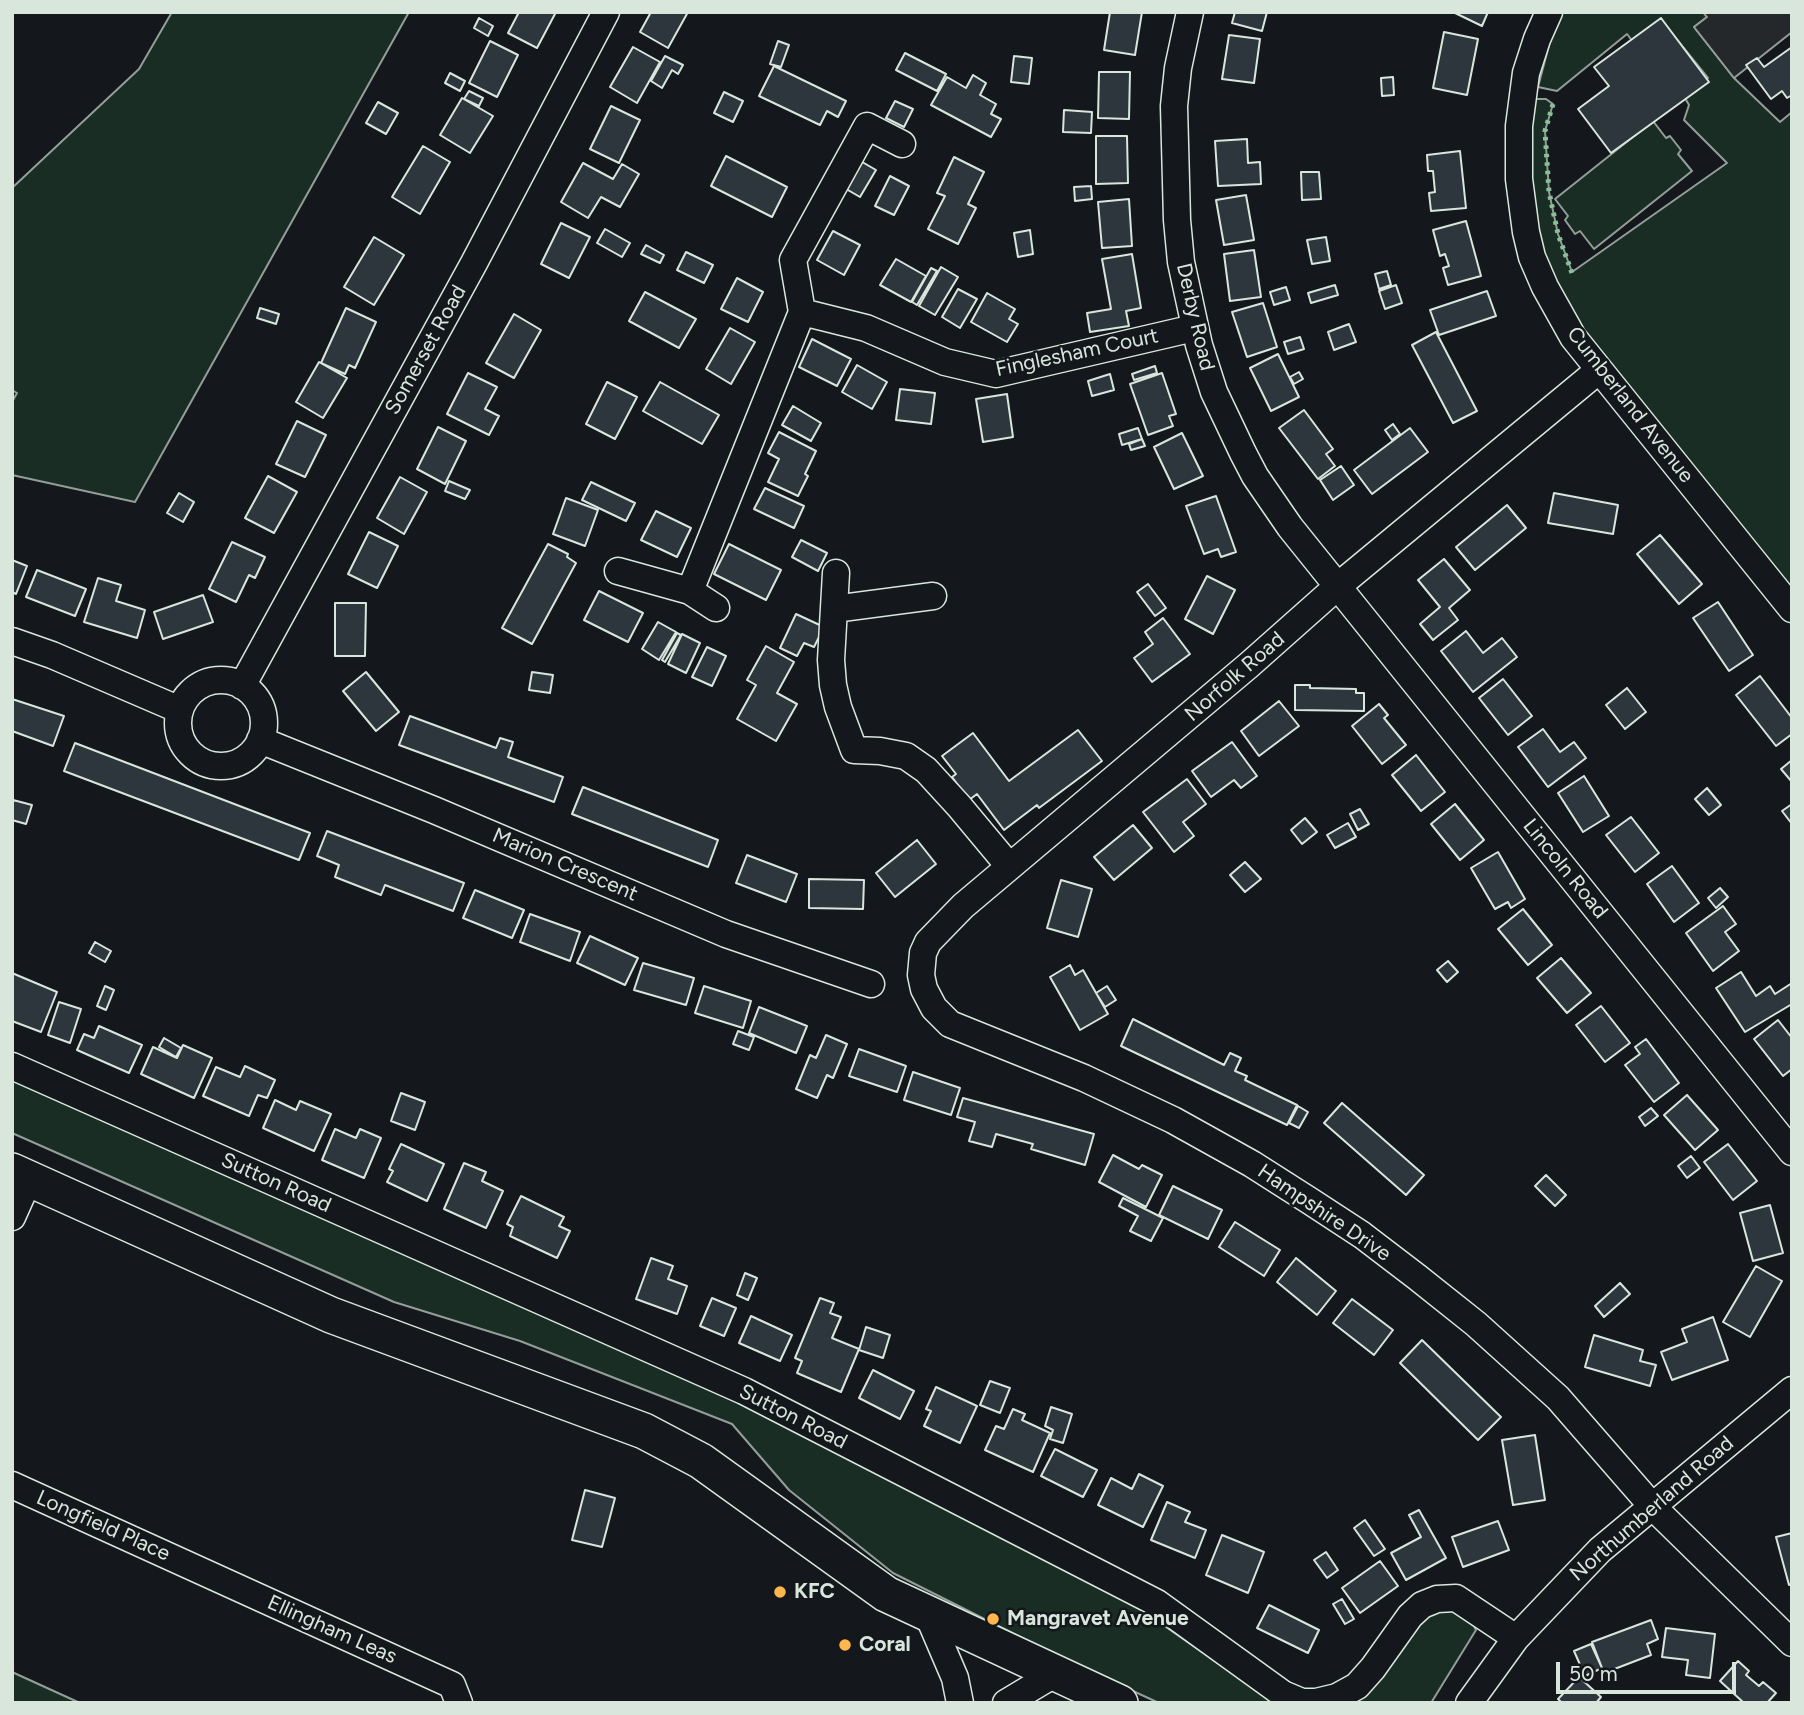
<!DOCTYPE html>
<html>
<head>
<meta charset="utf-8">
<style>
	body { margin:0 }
	#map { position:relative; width:1804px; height:1715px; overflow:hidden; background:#14181c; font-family:Figtree,sans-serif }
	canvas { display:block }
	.frame { position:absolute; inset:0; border:14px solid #d8e6dc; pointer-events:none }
	.scale { position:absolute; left:1556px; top:1662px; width:180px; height:32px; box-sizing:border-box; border:4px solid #d8e6dc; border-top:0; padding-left:9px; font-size:21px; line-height:24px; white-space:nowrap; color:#d8e6dc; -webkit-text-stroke:5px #14181c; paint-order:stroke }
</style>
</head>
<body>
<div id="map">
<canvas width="1804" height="1715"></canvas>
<div class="frame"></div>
<div class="scale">50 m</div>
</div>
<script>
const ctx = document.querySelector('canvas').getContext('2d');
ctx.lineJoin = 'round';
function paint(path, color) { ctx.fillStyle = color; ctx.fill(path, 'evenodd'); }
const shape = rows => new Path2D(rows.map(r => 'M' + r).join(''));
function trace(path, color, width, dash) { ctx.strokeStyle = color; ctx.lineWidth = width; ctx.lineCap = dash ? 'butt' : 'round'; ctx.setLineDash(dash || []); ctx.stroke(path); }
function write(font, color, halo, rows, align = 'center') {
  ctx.font = font + ' Figtree,sans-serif'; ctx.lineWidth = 5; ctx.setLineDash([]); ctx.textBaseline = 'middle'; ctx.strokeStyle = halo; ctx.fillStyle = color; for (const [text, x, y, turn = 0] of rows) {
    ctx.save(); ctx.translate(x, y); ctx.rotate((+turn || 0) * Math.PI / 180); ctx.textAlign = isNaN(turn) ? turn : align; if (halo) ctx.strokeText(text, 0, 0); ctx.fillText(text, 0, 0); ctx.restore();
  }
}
const green = shape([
	[172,12,409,12,135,502,12,475,12,402,17,393,12,390,12,188,139,69,172,12],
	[1563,12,1703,12,1707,17,1694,27,1734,78,1780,122,1792,112,1792,593,1578,325,1538,248,1530,203,1531,99,1546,99,1553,104,1545,131,1549,192,1558,234,1572,272,1727,163,1684,120,1689,105,1685,98,1708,78,1661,20,1633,42,1627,34,1557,91,1538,87,1552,34,1563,12],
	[1653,121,1666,138,1670,136,1681,150,1678,154,1692,171,1594,249,1580,231,1575,234,1565,220,1568,216,1555,199,1653,121],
	[12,1077,748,1401,1110,1588,1275,1703,1159,1703,1072,1663,893,1573,789,1490,732,1424,520,1341,394,1302,12,1133,12,1077],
	[1436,1606,1469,1616,1476,1630,1431,1703,1346,1703,1436,1606],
	[12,1672,80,1703,12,1703,12,1672]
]);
paint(green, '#1a2d24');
trace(green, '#939e99', 2);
const parking = shape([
	[1703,12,1792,12,1792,32,1734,78,1694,27,1707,17,1703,12]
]);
paint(parking, '#24282b');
trace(parking, '#939e99', 2);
const building = shape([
	[519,12,556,12,537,48,508,33,519,12],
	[651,12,688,12,668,48,640,32,651,12],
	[1110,12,1142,12,1135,55,1104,50,1110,12],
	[1235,12,1267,12,1262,31,1232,23,1235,12],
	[1453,12,1488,12,1482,26,1453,12],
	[479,18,493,26,488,36,474,28,479,18],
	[1661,18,1709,82,1611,153,1578,109,1609,86,1594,67,1661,18],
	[1444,32,1478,39,1467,95,1433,88,1444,32],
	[1229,35,1260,39,1254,83,1222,79,1229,35],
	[490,41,518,55,497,97,469,83,490,41],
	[778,41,789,45,781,67,770,64,778,41],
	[633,47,660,62,637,103,610,87,633,47],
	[1792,47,1792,95,1787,98,1782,91,1771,99,1746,65,1757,58,1764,67,1792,47],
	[905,53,946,74,937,91,896,70,905,53],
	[665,56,683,65,678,74,672,70,662,88,651,81,665,56],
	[1014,56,1032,58,1029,84,1011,82,1014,56],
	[774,66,846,101,838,117,827,111,820,125,759,96,774,66],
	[1099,72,1130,72,1129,119,1098,118,1099,72],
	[450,73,465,81,460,91,445,83,450,73],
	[973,75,986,83,980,95,996,104,991,114,1001,119,991,137,931,105,947,77,966,88,973,75],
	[1393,77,1394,95,1382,96,1381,78,1393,77],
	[469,91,483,98,479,106,464,99,469,91],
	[724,92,743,101,733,122,714,113,724,92],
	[462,98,493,116,470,153,440,135,462,98],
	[895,101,913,109,904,127,886,118,895,101],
	[378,102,398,113,386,134,366,123,378,102],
	[611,106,640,120,619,163,590,149,611,106],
	[1064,110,1092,112,1091,133,1063,132,1064,110],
	[1096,136,1127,136,1128,183,1096,184,1096,136],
	[1247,139,1248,163,1260,162,1261,184,1218,186,1215,141,1247,139],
	[423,146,450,162,420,214,392,197,423,146],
	[1460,151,1466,208,1431,211,1429,193,1435,192,1433,171,1428,171,1427,155,1460,151],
	[726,156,787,187,772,217,711,186,726,156],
	[954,157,984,172,968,204,976,208,958,244,928,229,945,196,937,193,954,157],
	[857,159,876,170,860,197,841,186,857,159],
	[583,163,613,179,622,164,639,174,620,207,601,197,588,218,561,202,583,163],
	[1301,172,1319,172,1321,199,1302,200,1301,172],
	[890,176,909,186,894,215,875,206,890,176],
	[1091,186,1092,199,1075,201,1074,187,1091,186],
	[1246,195,1254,240,1224,245,1216,200,1246,195],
	[1129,199,1132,246,1102,248,1098,202,1129,199],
	[1466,221,1481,276,1448,285,1443,268,1449,266,1445,254,1440,256,1433,230,1466,221],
	[561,223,590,237,569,278,541,264,561,223],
	[605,229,630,243,622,257,597,243,605,229],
	[1030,230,1033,254,1018,257,1014,233,1030,230],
	[833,231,860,245,844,275,817,260,833,231],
	[374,237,404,255,374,305,344,287,374,237],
	[1326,237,1330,261,1312,264,1307,240,1326,237],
	[646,245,664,255,660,263,641,254,646,245],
	[1254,250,1261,297,1230,301,1224,254,1254,250],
	[686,252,713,265,704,283,677,270,686,252],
	[1132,254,1141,308,1126,311,1129,326,1090,332,1087,313,1111,309,1102,259,1132,254],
	[896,259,926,276,911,302,880,285,896,259],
	[941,267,958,277,935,315,919,306,941,267],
	[931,268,937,271,917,305,912,302,931,268],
	[1387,271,1391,285,1379,289,1375,274,1387,271],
	[737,278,763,292,748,322,721,309,737,278],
	[1335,285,1338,295,1311,303,1308,293,1335,285],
	[1396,285,1402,303,1385,309,1379,291,1396,285],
	[1286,287,1290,300,1274,305,1270,292,1286,287],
	[958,289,977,299,960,328,942,317,958,289],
	[1487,291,1496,316,1439,335,1430,310,1487,291],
	[645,292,696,319,679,348,629,321,645,292],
	[987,293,1015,309,1009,319,1018,324,1007,342,971,322,987,293],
	[1263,303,1277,347,1247,357,1232,312,1263,303],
	[260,308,279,314,276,324,257,318,260,308],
	[346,308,376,322,355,368,349,365,345,374,321,363,346,308],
	[514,314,541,330,514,378,486,363,514,314],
	[1349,324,1356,342,1334,350,1328,332,1349,324],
	[730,328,755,342,731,384,706,369,730,328],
	[1436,332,1477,411,1453,423,1412,345,1436,332],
	[1300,337,1304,349,1288,354,1284,342,1300,337],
	[812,339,851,359,837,386,799,367,812,339],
	[1278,354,1299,397,1271,411,1250,368,1278,354],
	[319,362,347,378,323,418,296,402,319,362],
	[857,365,887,382,872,409,842,392,857,365],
	[1155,366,1157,373,1134,380,1132,374,1155,366],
	[1299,372,1303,379,1294,384,1290,377,1299,372],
	[468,373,497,387,485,409,499,416,489,435,447,414,468,373],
	[1162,373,1176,414,1169,416,1173,426,1148,435,1130,384,1162,373],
	[1110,374,1114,390,1092,396,1088,381,1110,374],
	[607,382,637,397,615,439,586,424,607,382],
	[660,382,719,415,702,444,643,411,660,382],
	[900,389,935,393,931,424,896,420,900,389],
	[1007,394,1013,437,983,442,976,399,1007,394],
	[793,406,821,423,811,441,782,425,793,406],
	[1304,410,1333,449,1326,454,1335,466,1318,479,1279,428,1304,410],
	[297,421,326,435,305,477,276,464,297,421],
	[1393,424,1400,434,1392,440,1385,430,1393,424],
	[438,427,466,441,445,484,417,469,438,427],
	[1138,428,1142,439,1122,445,1119,434,1138,428],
	[1410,428,1428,452,1372,494,1354,470,1410,428],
	[779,432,816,451,805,474,808,476,798,496,768,482,779,459,768,453,779,432],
	[1182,433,1203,476,1174,489,1154,447,1182,433],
	[1142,439,1145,446,1131,450,1129,444,1142,439],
	[1341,466,1354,485,1333,500,1320,480,1341,466],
	[268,476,297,492,274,533,245,518,268,476],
	[400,477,427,492,404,534,377,518,400,477],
	[449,481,470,490,465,499,445,491,449,481],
	[591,482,635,503,626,521,582,500,591,482],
	[765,488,804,506,794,528,754,509,765,488],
	[179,493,194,502,183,522,167,513,179,493],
	[1554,493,1618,505,1613,534,1548,523,1554,493],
	[1216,496,1236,552,1221,557,1218,549,1204,554,1186,506,1216,496],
	[566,498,598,510,585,546,553,534,566,498],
	[1507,505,1526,528,1475,570,1456,547,1507,505],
	[656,511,691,528,677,557,641,540,656,511],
	[369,532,398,546,377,588,348,574,369,532],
	[1660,535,1702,584,1679,604,1637,554,1660,535],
	[801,540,827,553,818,571,792,557,801,540],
	[232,542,265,557,255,578,249,575,236,602,209,589,232,542],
	[548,544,568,554,567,557,576,563,532,644,502,628,548,544],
	[729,544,781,570,766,600,714,574,729,544],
	[1444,559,1470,590,1449,608,1458,620,1433,640,1420,624,1440,607,1418,580,1444,559],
	[12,560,27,566,16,594,12,592,12,560],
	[37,570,86,589,75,616,26,597,37,570],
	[1207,576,1235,590,1213,634,1185,619,1207,576],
	[98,578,121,585,116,601,145,610,137,638,84,622,98,578],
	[1148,584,1166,608,1155,616,1137,592,1148,584],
	[599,591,643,613,628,642,584,620,599,591],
	[203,595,213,622,163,639,154,612,203,595],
	[1718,602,1753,655,1729,671,1693,618,1718,602],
	[335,603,366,603,365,656,335,656,335,603],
	[796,614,824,627,814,647,804,643,797,656,780,648,796,614],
	[1163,618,1190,654,1152,682,1134,658,1153,644,1145,632,1163,618],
	[658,622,676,632,659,660,642,649,658,622],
	[1466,631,1483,653,1502,638,1517,657,1473,692,1441,651,1466,631],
	[677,633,681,635,665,662,662,660,677,633],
	[682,634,700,643,686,673,668,664,682,634],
	[766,646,794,662,777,693,797,704,776,741,737,719,756,685,747,680,766,646],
	[707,647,726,656,712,686,692,677,707,647],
	[366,672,399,712,376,731,343,691,366,672],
	[532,672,553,675,550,693,529,690,532,672],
	[1760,676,1792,718,1792,734,1776,746,1736,695,1760,676],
	[1503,679,1532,716,1508,735,1479,698,1503,679],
	[1295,685,1310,685,1310,688,1356,689,1356,693,1364,693,1364,711,1295,710,1295,685],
	[1627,688,1646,712,1625,729,1606,705,1627,688],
	[12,699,64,716,53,746,12,731,12,699],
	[1279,701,1299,726,1259,756,1241,731,1279,701],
	[1379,704,1388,715,1384,718,1406,745,1382,764,1352,726,1379,704],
	[410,716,496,748,500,738,513,742,508,757,563,777,554,802,399,745,410,716],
	[1543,729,1560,752,1574,742,1586,758,1548,787,1518,747,1543,729],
	[1078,730,1102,761,1039,808,1037,805,1004,830,977,794,969,800,952,777,956,774,942,756,973,733,1009,781,1078,730],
	[1232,742,1257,776,1241,788,1234,780,1211,797,1192,771,1232,742],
	[75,743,310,833,299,860,64,771,75,743],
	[1416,755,1445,792,1421,811,1392,775,1416,755],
	[1792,760,1792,782,1781,769,1792,760],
	[1584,776,1609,816,1583,832,1558,793,1584,776],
	[1187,779,1206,804,1183,822,1194,836,1174,852,1143,812,1187,779],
	[583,787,718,840,708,867,572,814,583,787],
	[1707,788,1721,805,1709,815,1695,799,1707,788],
	[13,800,32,805,26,824,12,820,13,800],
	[1455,804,1484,840,1460,860,1431,824,1455,804],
	[1792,804,1792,824,1782,811,1792,804],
	[1360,809,1369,824,1358,830,1350,814,1360,809],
	[1631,817,1659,853,1635,872,1606,835,1631,817],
	[1305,818,1317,832,1302,844,1291,830,1305,818],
	[1348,823,1356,837,1335,848,1327,835,1348,823],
	[1133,825,1152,848,1114,880,1094,857,1133,825],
	[327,831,464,883,453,911,385,885,381,895,335,877,339,865,317,856,327,831],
	[917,840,936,864,895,897,876,873,917,840],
	[1498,852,1525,899,1511,908,1508,902,1495,909,1471,868,1498,852],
	[747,855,797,874,786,902,736,883,747,855],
	[1245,862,1261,879,1245,892,1230,875,1245,862],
	[1672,866,1699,903,1674,922,1647,884,1672,866],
	[809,879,864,880,863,909,809,908,809,879],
	[1061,880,1092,889,1078,937,1047,928,1061,880],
	[1720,888,1728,897,1716,908,1708,898,1720,888],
	[475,890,524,910,512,938,463,918,475,890],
	[1723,906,1736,924,1725,932,1739,951,1713,971,1686,933,1723,906],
	[1523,909,1552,945,1528,965,1498,929,1523,909],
	[530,914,580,932,570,961,520,942,530,914],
	[590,936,638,958,625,985,577,963,590,936],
	[95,942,111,951,105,962,89,953,95,942],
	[1561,958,1591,993,1567,1013,1537,978,1561,958],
	[1448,961,1458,972,1447,982,1437,970,1448,961],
	[643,963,694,978,686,1005,634,990,643,963],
	[1070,965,1075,975,1083,970,1108,1014,1080,1030,1050,977,1070,965],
	[1741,972,1756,996,1770,986,1775,994,1792,983,1792,1004,1745,1032,1716,988,1741,972],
	[12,973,57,992,41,1032,12,1021,12,973],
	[105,986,114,990,106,1010,97,1006,105,986],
	[704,986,751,1001,743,1028,695,1013,704,986],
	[1107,986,1116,1000,1105,1007,1096,993,1107,986],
	[59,1002,81,1009,70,1043,48,1035,59,1002],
	[1601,1006,1630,1043,1605,1062,1576,1025,1601,1006],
	[759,1007,807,1026,796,1053,749,1033,759,1007],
	[1133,1019,1224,1065,1230,1053,1241,1058,1235,1071,1247,1076,1245,1080,1297,1105,1287,1125,1121,1046,1133,1019],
	[1778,1020,1792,1038,1792,1069,1783,1076,1754,1039,1778,1020],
	[99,1026,142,1045,129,1073,77,1050,84,1034,94,1038,99,1026],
	[738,1031,754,1037,749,1050,733,1044,738,1031],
	[826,1035,847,1044,833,1078,827,1075,817,1098,796,1089,810,1055,816,1058,826,1035],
	[164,1038,181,1048,176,1057,159,1047,164,1038],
	[1646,1039,1679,1083,1654,1102,1625,1065,1640,1054,1635,1047,1646,1039],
	[183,1045,212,1058,194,1098,141,1074,153,1047,177,1058,183,1045],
	[859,1049,906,1066,897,1092,849,1076,859,1049],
	[245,1066,275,1080,267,1098,258,1095,249,1116,203,1096,216,1067,240,1077,245,1066],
	[913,1072,960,1088,951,1115,904,1100,913,1072],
	[401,1093,425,1102,415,1130,391,1121,401,1093],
	[1687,1095,1718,1130,1695,1150,1664,1115,1687,1095],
	[963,1098,1094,1134,1085,1165,1031,1149,1033,1144,996,1134,992,1147,969,1141,975,1122,957,1117,963,1098],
	[275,1100,296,1110,300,1101,331,1114,314,1151,263,1128,275,1100],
	[1342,1103,1424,1175,1406,1195,1324,1123,1342,1103],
	[1298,1106,1308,1112,1299,1128,1289,1123,1298,1106],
	[1651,1108,1658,1116,1645,1126,1639,1117,1651,1108],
	[335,1129,356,1138,360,1129,381,1138,364,1178,322,1160,335,1129],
	[401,1144,444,1164,427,1201,387,1182,393,1171,389,1169,401,1144],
	[1728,1144,1757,1181,1733,1200,1704,1162,1728,1144],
	[1113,1155,1139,1169,1142,1165,1162,1175,1146,1207,1099,1182,1113,1155],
	[1691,1156,1700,1168,1687,1178,1678,1166,1691,1156],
	[464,1163,486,1172,482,1181,503,1191,486,1228,444,1209,464,1163],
	[1546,1175,1566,1195,1555,1206,1535,1186,1546,1175],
	[1173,1186,1222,1210,1208,1239,1159,1215,1173,1186],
	[521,1196,564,1217,559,1226,570,1231,557,1258,510,1236,513,1227,507,1224,521,1196],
	[1123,1198,1163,1218,1151,1241,1130,1231,1138,1216,1119,1206,1123,1198],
	[1770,1205,1783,1253,1753,1261,1740,1213,1770,1205],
	[1235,1222,1280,1250,1264,1276,1219,1247,1235,1222],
	[651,1258,673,1266,668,1279,687,1286,677,1314,636,1299,651,1258],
	[1296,1258,1336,1291,1317,1315,1277,1282,1296,1258],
	[1756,1266,1782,1281,1750,1337,1723,1322,1756,1266],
	[745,1273,757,1278,748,1300,737,1295,745,1273],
	[1620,1283,1630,1294,1604,1317,1595,1306,1620,1283],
	[712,1298,736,1308,724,1336,700,1326,712,1298],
	[820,1298,834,1303,830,1313,841,1317,832,1338,859,1349,841,1392,797,1373,802,1361,795,1358,820,1298],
	[1352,1299,1393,1330,1374,1355,1333,1323,1352,1299],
	[751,1316,792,1335,780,1361,739,1343,751,1316],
	[1713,1317,1728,1360,1672,1380,1661,1352,1687,1342,1682,1329,1713,1317],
	[866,1327,890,1335,883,1358,859,1350,866,1327],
	[1594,1335,1643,1350,1640,1361,1656,1365,1650,1386,1585,1367,1594,1335],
	[1422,1340,1501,1417,1478,1440,1400,1363,1422,1340],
	[873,1370,914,1391,900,1419,859,1398,873,1370],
	[990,1381,1010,1388,1000,1413,980,1405,990,1381],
	[936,1387,977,1406,960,1443,924,1426,931,1411,926,1409,936,1387],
	[1051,1407,1072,1414,1063,1443,1050,1439,1053,1430,1045,1426,1051,1407],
	[1013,1409,1025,1414,1022,1420,1050,1433,1033,1472,985,1450,996,1426,1004,1429,1013,1409],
	[1535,1435,1545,1500,1513,1505,1502,1440,1535,1435],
	[1055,1449,1097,1470,1083,1497,1041,1476,1055,1449],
	[1139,1474,1163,1486,1143,1527,1098,1505,1111,1478,1132,1489,1139,1474],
	[585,1490,615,1498,602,1547,572,1540,585,1490],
	[1167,1502,1190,1512,1185,1522,1206,1530,1195,1558,1151,1540,1167,1502],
	[1419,1510,1446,1558,1406,1580,1391,1553,1421,1537,1409,1515,1419,1510],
	[1365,1520,1385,1549,1374,1556,1354,1528,1365,1520],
	[1498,1521,1509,1550,1463,1567,1452,1537,1498,1521],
	[1792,1533,1792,1584,1789,1585,1776,1537,1792,1533],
	[1222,1535,1264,1552,1248,1593,1206,1575,1222,1535],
	[1326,1552,1338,1570,1327,1578,1314,1560,1326,1552],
	[1380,1561,1398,1586,1360,1613,1342,1588,1380,1561],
	[1342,1599,1354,1619,1345,1624,1333,1604,1342,1599],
	[1269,1605,1319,1630,1308,1653,1257,1628,1269,1605],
	[1651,1620,1658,1639,1647,1644,1651,1655,1604,1673,1592,1642,1651,1620],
	[1666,1628,1715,1634,1710,1678,1686,1675,1688,1660,1662,1657,1666,1628],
	[1591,1644,1602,1668,1585,1676,1574,1651,1591,1644],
	[1738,1661,1749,1671,1746,1675,1759,1686,1763,1682,1776,1693,1767,1703,1744,1703,1720,1681,1738,1661],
	[1579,1677,1601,1697,1596,1703,1562,1703,1558,1699,1579,1677]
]);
paint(building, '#2c363c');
trace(building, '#d8e6dc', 2);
const minor = shape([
	[1190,12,1178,68,1174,106,1177,220,1181,262,1199,345,1214,392,1243,453,1255,476,1290,527,1792,1152],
	[1549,12,1537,39,1526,73,1519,126,1519,179,1526,232,1532,257,1545,287,1573,337,1792,609],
	[902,144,867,126,793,260,802,312,866,328,945,362,996,374,1194,328],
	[1599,370,1338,586,1249,665,963,906,928,942,923,953,921,975,924,989,934,1008,950,1024,1084,1078,1173,1120,1252,1164,1310,1201,1362,1235,1417,1277,1476,1324,1558,1398,1652,1506,1792,1643],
	[618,571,690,591,802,312],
	[836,573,831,660,833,685,838,707,854,750,880,751,906,756,926,770,959,806,1009,866],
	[690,591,716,608],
	[834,609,933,596],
	[12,641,52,655,180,710],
	'178 723a43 43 0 1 1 86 0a43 43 0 1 1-86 0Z',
	[242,686,474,263,606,12],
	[260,740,434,810,726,934,871,984],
	[12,1066,744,1391,1157,1603,1283,1694,1302,1702,1316,1702,1337,1697,1357,1686,1373,1668,1410,1616,1422,1605,1437,1599,1456,1598,1516,1638],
	[12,1217,29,1179],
	[12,1485,452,1685,459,1703],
	[928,1615,955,1678,960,1703],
	[1006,1703,1056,1673],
	[1469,1703,1516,1638,1600,1550,1792,1390]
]);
const major = shape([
	[12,1171,331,1315,644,1431,701,1461,886,1594,1120,1703]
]);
trace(minor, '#d8e6dc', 29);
trace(major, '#d8e6dc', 38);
trace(minor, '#14181c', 26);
trace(major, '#14181c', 35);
trace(shape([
	[1553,104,1545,131,1549,192,1558,234,1572,273]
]), '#8ac095', 5, [3.5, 5]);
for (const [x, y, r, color] of [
	[780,1592,7,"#ffb74d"],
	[993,1619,7,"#ffb74d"],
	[845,1645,7,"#ffb74d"]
]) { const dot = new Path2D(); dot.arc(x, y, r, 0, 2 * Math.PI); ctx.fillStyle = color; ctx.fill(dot); trace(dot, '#14181c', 2.5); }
write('21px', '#d8e6dc', '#14181c', [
	["Derby Road",1195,317,77],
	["Somerset Road",426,350,-61],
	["Finglesham Court",1077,353,-12],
	["Cumberland Avenue",1630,405,52],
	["Norfolk Road",1235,677,-41],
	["Marion Crescent",565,865,23],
	["Lincoln Road",1565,869,51],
	["Sutton Road",276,1183,24],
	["Hampshire Drive",1324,1213,34],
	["Sutton Road",793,1417,27],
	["Northumberland Road",1652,1509,-41],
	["Longfield Place",103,1526,24],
	["Ellingham Leas",332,1630,24]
]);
write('bold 21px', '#d8e6dc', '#14181c', [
	["KFC",794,1592],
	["Mangravet Avenue",1007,1619],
	["Coral",859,1645]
], 'left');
</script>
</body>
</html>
